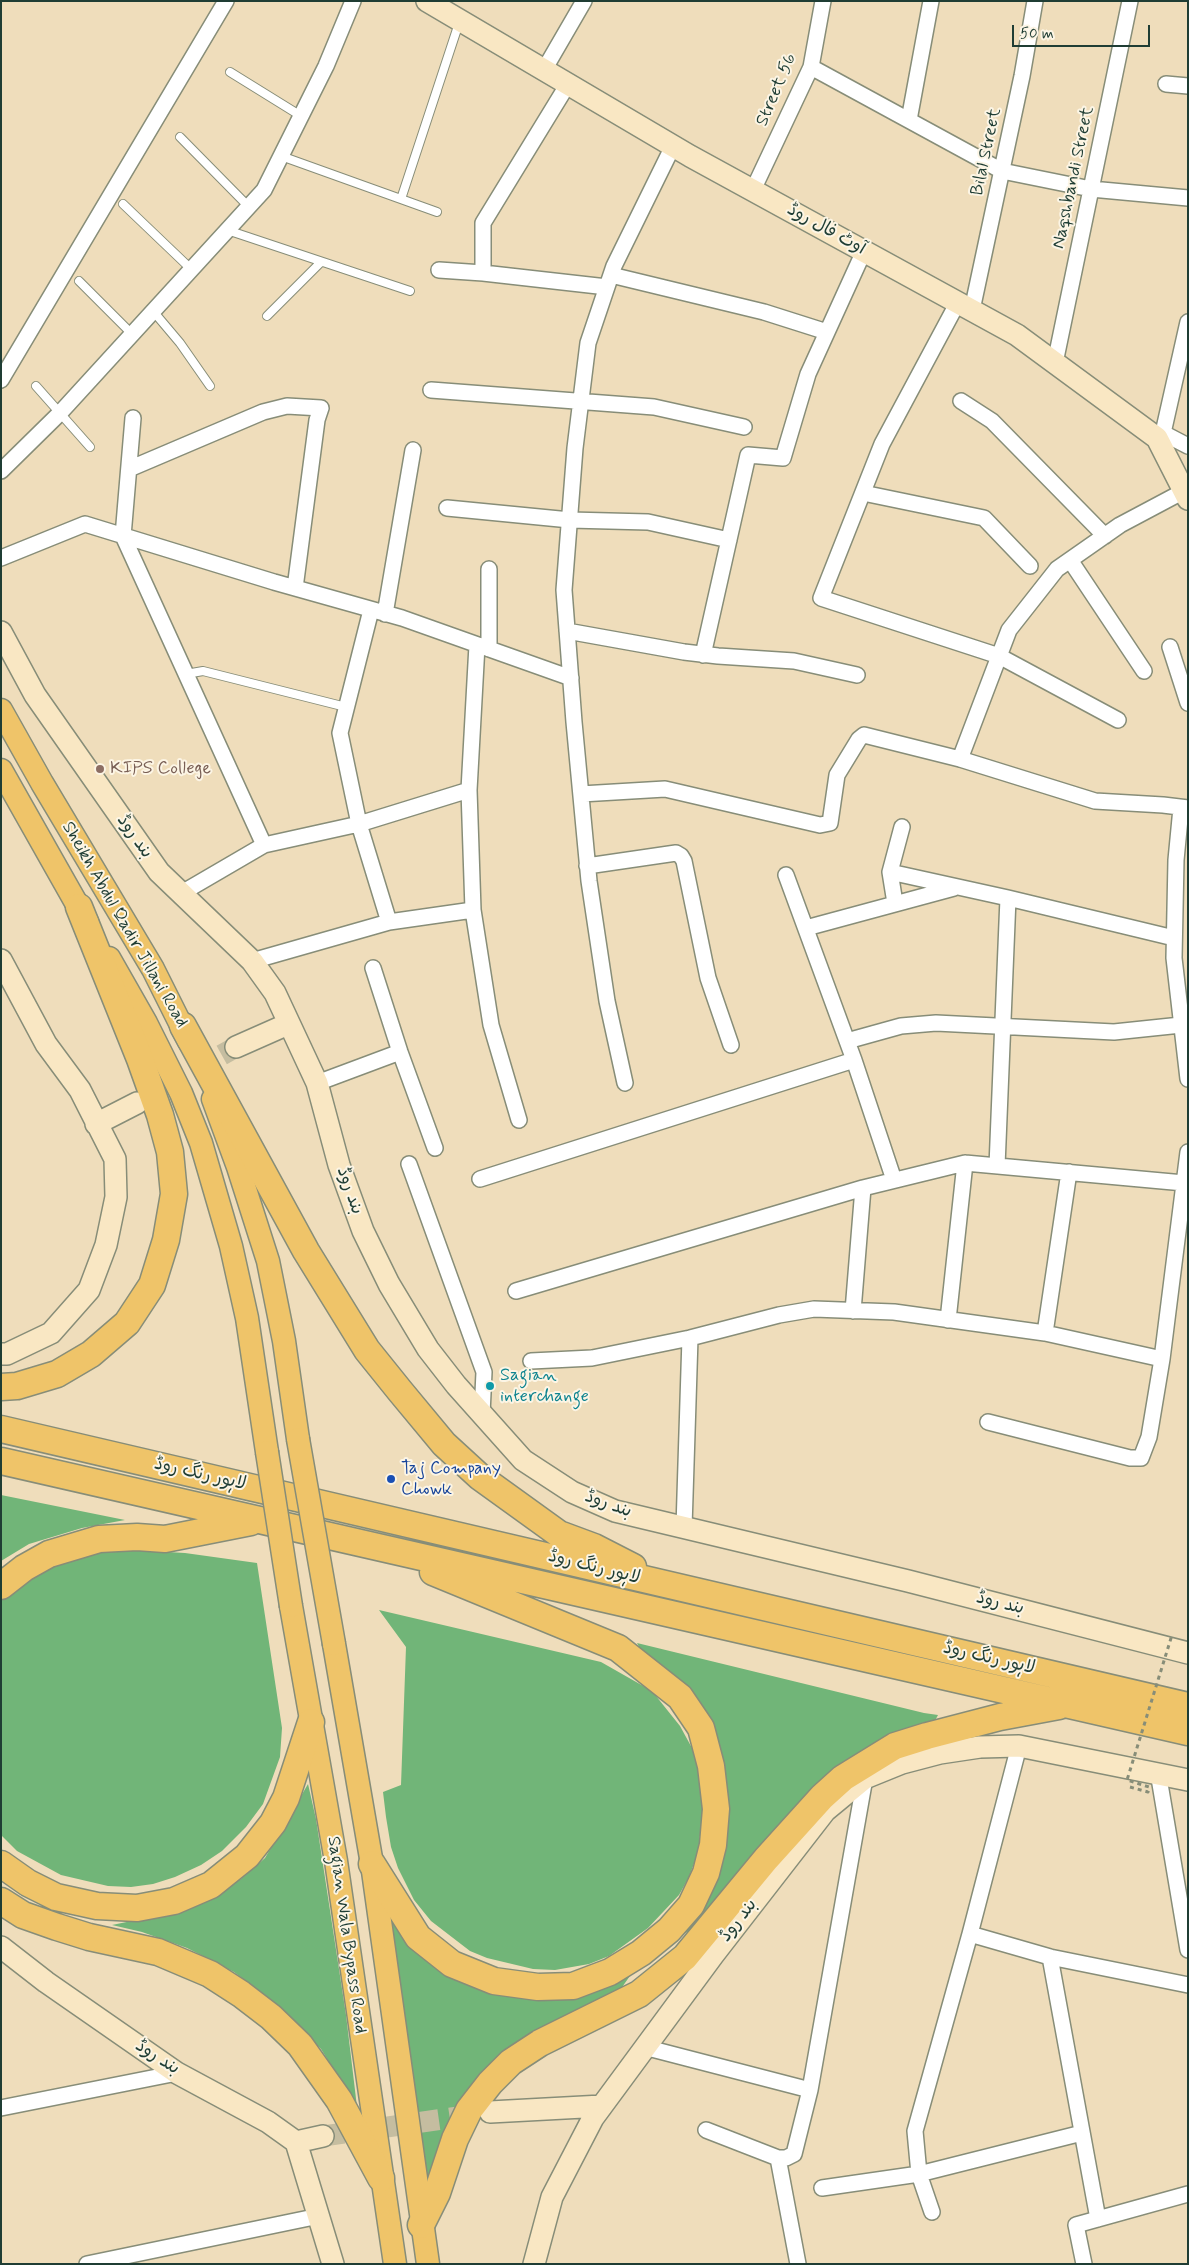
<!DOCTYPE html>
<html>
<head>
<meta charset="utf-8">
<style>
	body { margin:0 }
	#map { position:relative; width:1189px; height:2265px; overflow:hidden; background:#efddbb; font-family:Mynerve,sans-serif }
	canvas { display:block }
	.frame { position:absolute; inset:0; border:2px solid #1f3d34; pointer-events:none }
	.scale { position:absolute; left:1012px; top:25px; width:138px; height:22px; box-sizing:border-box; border:2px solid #1f3d34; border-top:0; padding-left:6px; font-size:15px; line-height:18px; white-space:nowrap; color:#1f3d34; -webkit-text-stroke:4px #fcf5e5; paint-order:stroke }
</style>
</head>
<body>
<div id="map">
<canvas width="1189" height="2265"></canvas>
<div class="frame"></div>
<div class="scale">50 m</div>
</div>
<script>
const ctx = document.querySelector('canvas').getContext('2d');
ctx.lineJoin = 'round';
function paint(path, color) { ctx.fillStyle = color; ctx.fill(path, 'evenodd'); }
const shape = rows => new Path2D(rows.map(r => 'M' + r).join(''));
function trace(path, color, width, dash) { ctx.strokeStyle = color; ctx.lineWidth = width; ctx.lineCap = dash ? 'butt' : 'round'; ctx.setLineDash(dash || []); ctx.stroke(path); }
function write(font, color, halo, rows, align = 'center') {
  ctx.font = font + ' Mynerve,"Playpen Sans Arabic",sans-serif'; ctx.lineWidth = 4; ctx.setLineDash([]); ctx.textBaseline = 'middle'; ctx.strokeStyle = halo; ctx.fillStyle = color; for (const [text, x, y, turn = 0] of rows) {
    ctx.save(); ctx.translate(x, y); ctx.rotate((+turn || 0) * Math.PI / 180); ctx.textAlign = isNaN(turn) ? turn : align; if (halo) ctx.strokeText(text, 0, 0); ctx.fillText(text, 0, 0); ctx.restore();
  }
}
paint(shape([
	[1,1495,125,1520,82,1528,29,1544,1,1561],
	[133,1550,185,1553,257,1563,282,1728,280,1757,263,1804,246,1827,222,1851,201,1865,175,1877,153,1884,131,1887,108,1886,61,1875,17,1851,1,1835,1,1601,42,1567,103,1551],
	[379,1610,601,1662,652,1691,680,1726,692,1748,701,1779,703,1808,698,1853,689,1877,679,1895,648,1928,609,1956,589,1964,555,1970,533,1969,487,1958,470,1951,431,1921,414,1900,398,1868,391,1847,386,1817,383,1792,401,1785,406,1647],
	[637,1643,924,1713,938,1715,927,1736,718,1918,685,1933,691,1905,706,1873,711,1766,653,1674],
	[308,1784,316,1819,346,2015,357,2107,321,2049,280,2007,234,1972,187,1948,142,1932,112,1925,151,1917,217,1893,241,1879,265,1858],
	[388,1888,400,1910,494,1981,632,1973,606,2010,490,2083,422,2223,388,1985]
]), '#71b578');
trace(shape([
	[138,1102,236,1047],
	[323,2136,479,2114]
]), '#c5bda0', 21, [21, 11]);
const lane = shape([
	[230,72,301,116],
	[180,137,249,207],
	[281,156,437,212],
	[401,199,459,23],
	[123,204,191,269],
	[227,230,410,291],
	[79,281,132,334],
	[153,311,180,343,210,386],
	[267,316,321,262],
	[36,386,90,447],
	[186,674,203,671,346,707]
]);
const street = shape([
	[811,67,1002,171,1091,189,1188,198],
	[544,70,584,1],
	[568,84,483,223,483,273,607,287],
	[1166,84,1188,86],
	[909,120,931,1],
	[753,190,811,67,823,1],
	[439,270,483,273],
	[611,275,764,312,827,332],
	[958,302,882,444,821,598,999,656,1118,720],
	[972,310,1022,76,1035,1],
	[1055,363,1130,1],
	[1,380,226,1],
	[431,390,654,407,744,427],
	[961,401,992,421,1105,536],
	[133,418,123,536,264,845],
	[1163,433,1188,446],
	[1157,438,1163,433,1188,322],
	[129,469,263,412,287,406,321,408,317,420,295,588],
	[1,471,60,413,264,190,326,66,353,1],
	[863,493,984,518,1030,566],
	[447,508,570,520,648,522,729,540],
	[1,558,85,524,274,582,402,618,571,678],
	[1070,560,1144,671],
	[489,569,489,649],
	[371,610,340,733,359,824,389,922],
	[385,614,413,450],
	[567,631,684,652,718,656,794,661,857,675],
	[477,645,469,790,473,910,491,1025,519,1120],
	[1170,647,1188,703],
	[703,655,748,455,783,458,808,374,864,251],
	[960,759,1009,630,1057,569,1120,525,1184,491],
	[581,794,665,789,820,825,830,823,837,775,859,739,864,735,960,759,1095,801,1163,805,1188,808],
	[1181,808,1176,860,1174,958,1188,1079],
	[587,866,676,853,681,856,684,861,708,978,731,1045],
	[890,872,1008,898,1174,938],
	[786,875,854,1060,894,1180],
	[180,894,264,845,359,824,469,790],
	[895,903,890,872,902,827],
	[806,928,954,888],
	[252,961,389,922,473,910],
	[373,968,400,1052,435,1148],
	[847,1041,901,1026,936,1023,1114,1032,1181,1025],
	[317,1083,400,1052],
	[625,1083,607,1001,589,881,574,722,564,590,575,448,588,343,614,266,673,146],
	[409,1164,484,1372,482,1414],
	[997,1166,1008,898],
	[480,1179,854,1060],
	[516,1291,863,1188,965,1163,1184,1183],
	[853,1311,863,1188],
	[948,1320,965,1163],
	[1045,1333,1069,1172],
	[531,1361,592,1358,690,1338,779,1315,814,1309,894,1312,1045,1333,1162,1359],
	[988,1422,1130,1458,1141,1458,1149,1437,1162,1359,1188,1152],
	[684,1527,690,1338],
	[1158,1772,1188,1950],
	[970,1934,1050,1957,1188,1985],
	[1050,1957,1098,2219],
	[644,2047,810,2090],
	[1,2108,177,2073],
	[706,2130,778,2158,786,2158,794,2154,810,2090,865,1778],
	[778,2158,798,2264],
	[822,2188,919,2174,1082,2133],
	[932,2212,919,2174,915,2131,970,1934,1019,1746],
	[87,2264,319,2216],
	[1084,2264,1076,2225,1188,2194]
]);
const secondary = shape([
	[427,1,690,156,1017,335,1157,438,1188,499],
	[1,632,35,695,159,872,252,961,275,993,317,1083,339,1165,363,1231,389,1284,428,1349,456,1385,523,1460,572,1492,615,1511,908,1581,1188,1653],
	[1,960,46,1044,80,1090,115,1159,116,1197,106,1245,89,1290,51,1333,7,1354,1,1354],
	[236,1047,288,1024],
	[96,1124,137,1103],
	[1,1947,46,1982,177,2073,268,2122,296,2142,323,2136],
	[490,2112,602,2106],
	[296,2142,333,2264],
	[534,2264,552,2197,593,2118,714,1954,825,1811,865,1778,902,1763,940,1753,980,1747,1019,1746,1188,1780]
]);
const primary = shape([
	[1,710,42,783,153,969,189,1041],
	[1,770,87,922],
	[109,958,146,1023,181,1093,201,1143,231,1246,247,1318,267,1452],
	[213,1099,238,1167,268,1261,284,1341,298,1439],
	[291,1606,336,1861,395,2264],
	[334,1644,372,1864,428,2264]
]);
const highway = shape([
	[183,1026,306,1251,367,1350,400,1391,444,1444,480,1477,559,1534,594,1547,633,1567],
	[1,1387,17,1386,57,1374,91,1354,127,1323,152,1285,166,1240,174,1194,170,1152,160,1115,140,1059,79,907],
	[1,1429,1188,1706],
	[1,1461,1188,1732],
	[1,1586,24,1568,49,1554,99,1539,137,1537,165,1539,251,1522],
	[1,1864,28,1883,56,1897,97,1906,137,1908,174,1901,211,1885,247,1856,273,1823,286,1798,311,1722],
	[372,1864,418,1937,452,1964,494,1981,538,1987,573,1986,610,1972,641,1953,669,1930,691,1905,706,1873,713,1845,716,1809,711,1766,701,1728,680,1697,618,1648,433,1572],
	[1,1901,23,1915,57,1927,89,1937,158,1952,210,1974,241,1994,271,2017,300,2045,339,2100,381,2178],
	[421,2225,437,2193,455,2139,469,2110,490,2083,511,2062,540,2043,639,1994,685,1957,766,1859,822,1797,843,1778,895,1746,927,1736,1000,1717,1059,1706]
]);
trace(lane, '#878d78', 10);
trace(street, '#878d78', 18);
trace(secondary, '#878d78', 24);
trace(primary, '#878d78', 25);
trace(highway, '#878d78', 29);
trace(lane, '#fff', 8);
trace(street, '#fff', 15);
trace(secondary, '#f9e7c3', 21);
trace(primary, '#efc469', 22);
trace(highway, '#efc469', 26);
const primaryBridge = shape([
	[298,1439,334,1644],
	[267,1452,291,1606]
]);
trace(primaryBridge, '#878d78', 25, []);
trace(shape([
	[1130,1787,1148,1792,1149,1787,1127,1780,1172,1635]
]), '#878d78', 3, [4, 4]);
trace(primaryBridge, '#efc469', 22);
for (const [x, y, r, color] of [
	[100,769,5,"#8d6e63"],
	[490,1386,5,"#0f9aa8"],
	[391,1479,5,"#1a4fb4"]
]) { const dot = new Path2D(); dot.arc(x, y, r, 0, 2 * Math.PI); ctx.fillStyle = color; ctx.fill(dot); trace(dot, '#fcf5e5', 2); }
write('18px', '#1f3d34', '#fcf5e5', [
	["Street 56",777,90,-67],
	["Bilal Street",987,152,-78],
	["Naqshbandi Street",1074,178,-78],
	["آوٹ فال روڈ",826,230,29],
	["بند روڈ",134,837,55],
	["Sheikh Abdul Qadir Jillani Road",124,925,60],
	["بند روڈ",349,1191,71],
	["لاہور رنگ روڈ",200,1475,13],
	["بند روڈ",608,1505,20],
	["لاہور رنگ روڈ",594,1568,14],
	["بند روڈ",1000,1604,14],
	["لاہور رنگ روڈ",989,1659,13],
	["بند روڈ",739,1921,-52],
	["Sagian Wala Bypass Road",346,1935,82],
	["بند روڈ",157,2058,33]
]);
write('18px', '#785e54', '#fcf5e5', [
	["KIPS College",110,769]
], 'left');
write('18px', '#0d838f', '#fcf5e5', [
	["Sagian",500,1376],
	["interchange",500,1397]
], 'left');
write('18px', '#164399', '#fcf5e5', [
	["Taj Company",401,1469],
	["Chowk",401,1490]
], 'left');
</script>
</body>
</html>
